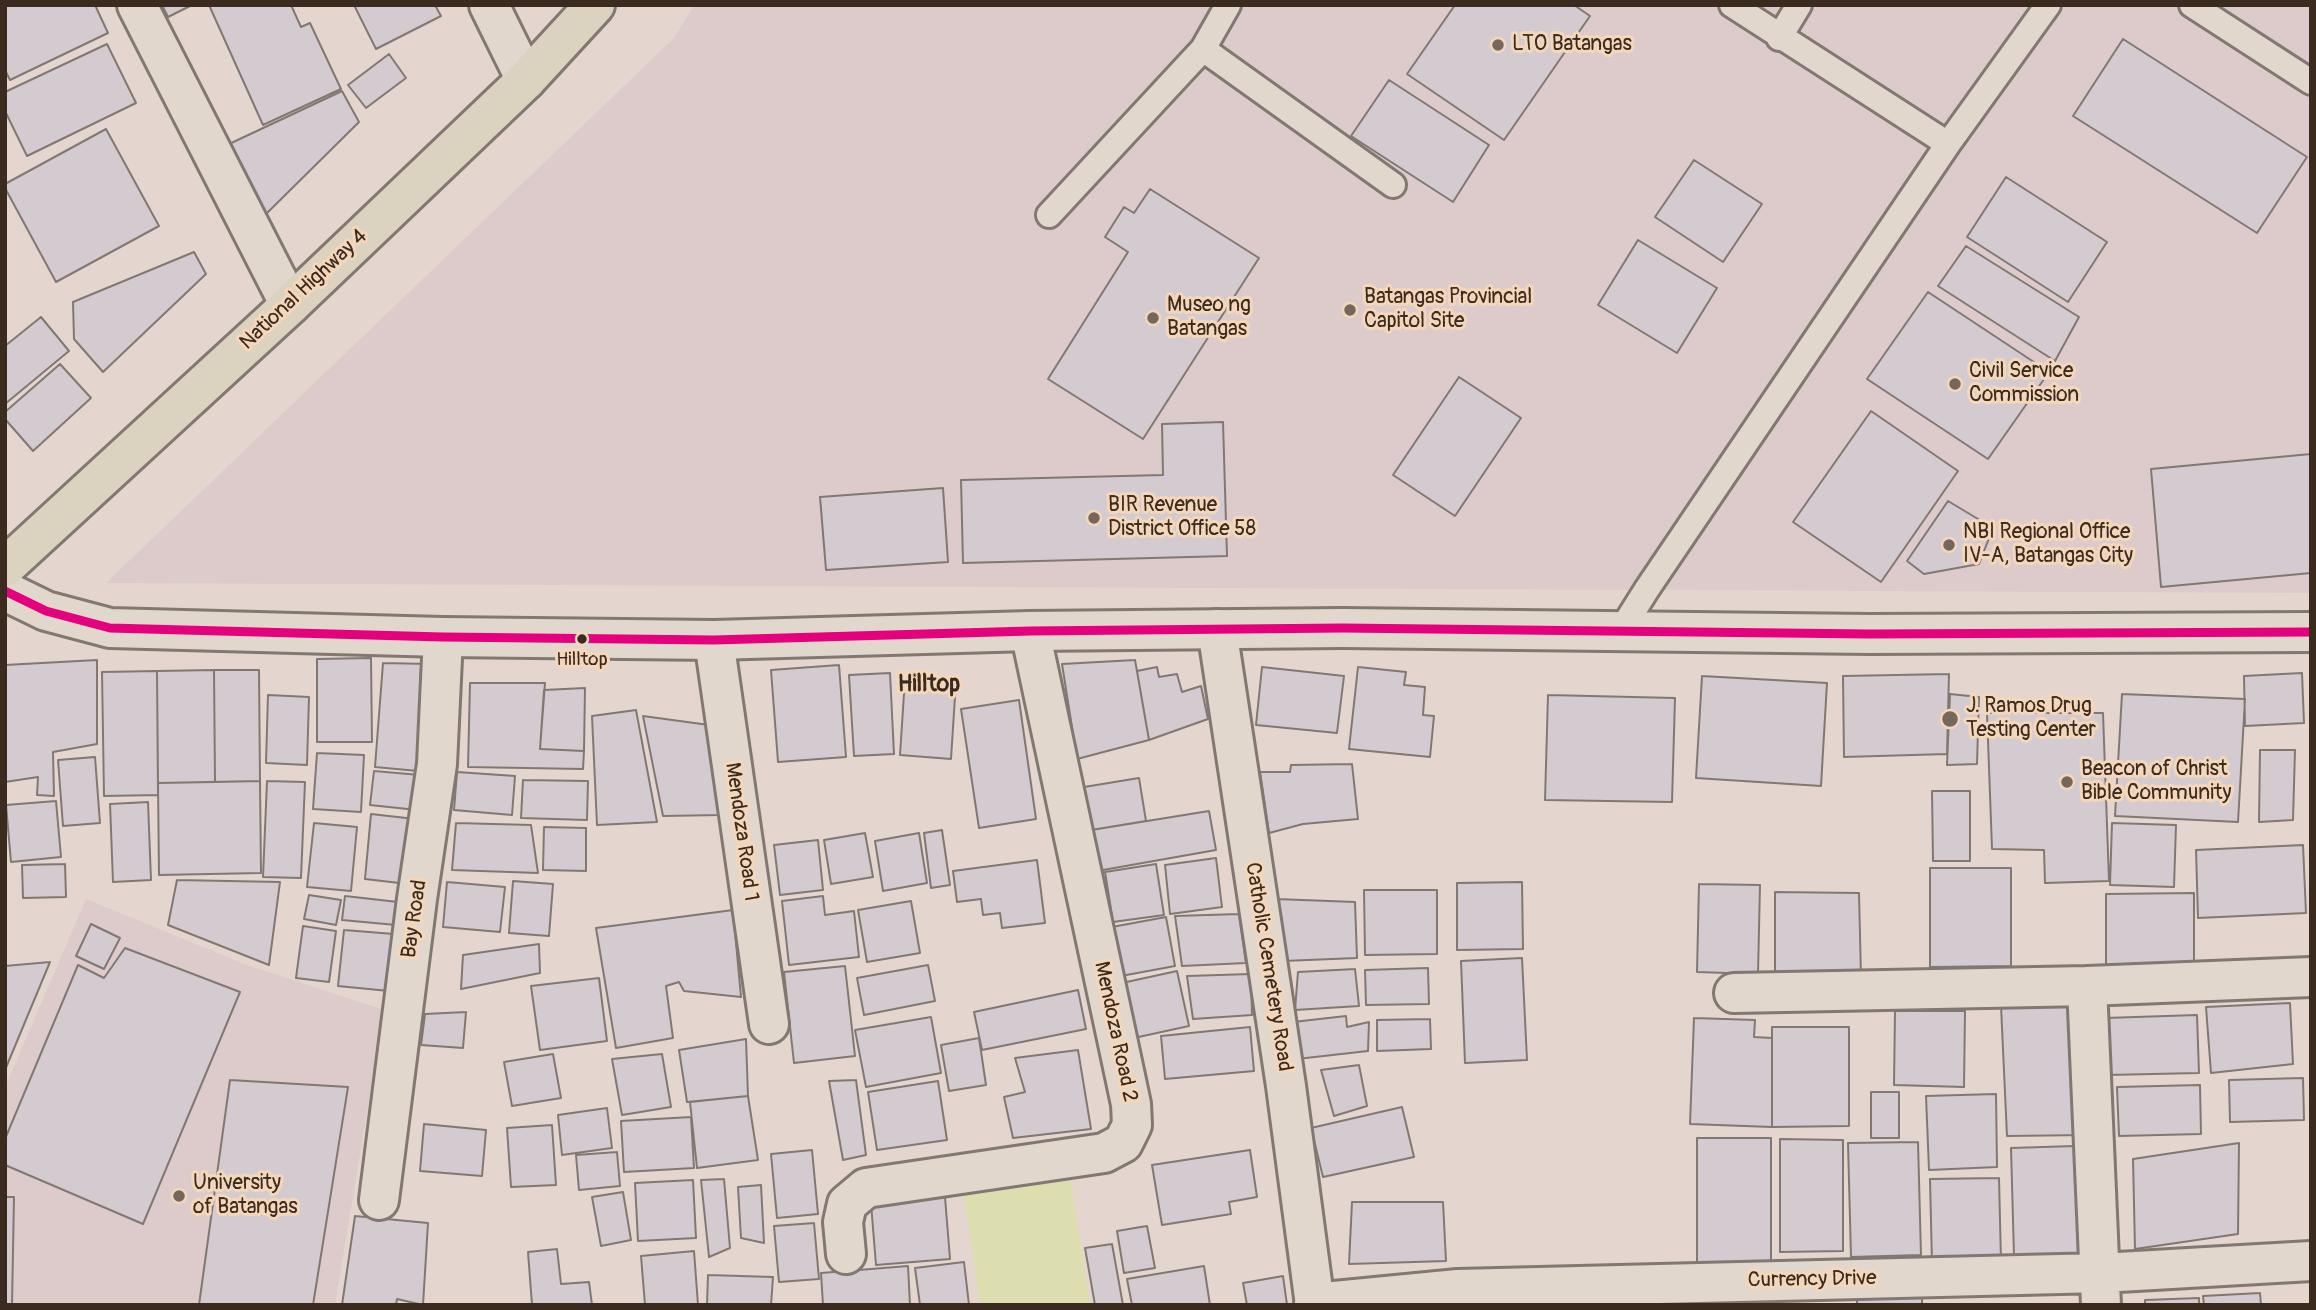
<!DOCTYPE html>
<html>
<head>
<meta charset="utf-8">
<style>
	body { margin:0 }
	#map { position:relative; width:2316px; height:1310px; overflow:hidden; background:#e4d6ce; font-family:Pangolin,sans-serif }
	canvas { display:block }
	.frame { position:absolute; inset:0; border:7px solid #3b2a1e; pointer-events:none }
</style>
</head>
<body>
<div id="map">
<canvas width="2316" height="1310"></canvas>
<div class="frame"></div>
</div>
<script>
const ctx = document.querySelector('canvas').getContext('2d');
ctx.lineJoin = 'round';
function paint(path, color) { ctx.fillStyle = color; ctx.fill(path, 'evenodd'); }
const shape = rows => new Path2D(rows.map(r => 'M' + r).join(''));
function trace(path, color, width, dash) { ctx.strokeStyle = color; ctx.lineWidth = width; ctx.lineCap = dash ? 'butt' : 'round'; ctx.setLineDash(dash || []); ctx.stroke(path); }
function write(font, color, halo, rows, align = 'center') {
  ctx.font = font + ' Pangolin,sans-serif'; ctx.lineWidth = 6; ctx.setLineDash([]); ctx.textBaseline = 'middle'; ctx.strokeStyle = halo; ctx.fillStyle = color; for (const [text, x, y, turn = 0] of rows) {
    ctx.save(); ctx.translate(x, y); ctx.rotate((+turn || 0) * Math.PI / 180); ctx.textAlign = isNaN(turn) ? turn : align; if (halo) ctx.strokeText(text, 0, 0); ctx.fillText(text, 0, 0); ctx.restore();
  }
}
paint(shape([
	[694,5,2311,5,2311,593,106,583,674,38],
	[86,899,247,965,384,1010,335,1305,5,1305,5,1087]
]), '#dccbca');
paint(shape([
	[1067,1158,1090,1305,980,1305,962,1178]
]), '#dddeb0');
const building = shape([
	[5,5,95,5,108,33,10,80,5,70,5,5],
	[162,5,192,5,168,17,162,5],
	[209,5,291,5,301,27,310,23,341,89,263,125,209,5],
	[354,5,435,5,441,16,376,49,354,5],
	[1455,5,1574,5,1590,16,1504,140,1407,74,1455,5],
	[2123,39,2307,157,2257,233,2073,116,2123,39],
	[107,44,136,103,27,156,5,111,5,92,107,44],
	[389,54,406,78,366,108,348,85,389,54],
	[1389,80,1489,145,1453,202,1351,136,1389,80],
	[342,91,359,122,262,218,227,145,342,91],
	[106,129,159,226,56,282,5,188,5,184,106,129],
	[1694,160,1762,204,1723,262,1655,217,1694,160],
	[2006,177,2107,242,2068,302,1967,237,2006,177],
	[1150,189,1259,258,1143,439,1048,379,1128,252,1105,237,1124,207,1134,213,1150,189],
	[1638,240,1717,288,1677,353,1598,305,1638,240],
	[1966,246,2079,317,2055,361,1938,286,1966,246],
	[194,252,206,274,103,372,74,339,73,302,194,252],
	[1928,292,2049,372,1988,459,1867,379,1928,292],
	[41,317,69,351,5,404,5,346,41,317],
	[60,364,91,398,33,451,5,419,5,412,60,364],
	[1459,377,1521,418,1455,516,1393,475,1459,377],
	[1871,411,1958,471,1881,582,1793,522,1871,411],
	[1223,422,1227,556,963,563,961,480,1163,475,1162,424,1223,422],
	[2311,454,2311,573,2161,587,2151,469,2311,454],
	[943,488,948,562,826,570,820,497,943,488],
	[1948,501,1993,528,1979,564,1924,574,1907,561,1948,501],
	[371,658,372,742,317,742,317,659,371,658],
	[97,660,97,744,53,752,54,796,37,795,38,777,5,782,5,665,97,660],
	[1135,660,1149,740,1077,759,1062,664,1135,660],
	[383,663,430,664,418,771,375,767,383,663],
	[839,665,846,757,778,762,771,670,839,665],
	[1157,667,1159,677,1177,674,1182,692,1201,686,1208,719,1149,740,1137,671,1157,667],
	[1262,667,1344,676,1337,733,1256,725,1262,667],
	[1358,667,1406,672,1404,685,1425,687,1423,715,1434,716,1430,757,1349,749,1358,667],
	[214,670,259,670,260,781,215,782,214,670],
	[214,670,215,782,158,783,157,671,214,670],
	[157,671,158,795,104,796,102,672,157,671],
	[890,673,894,754,854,756,849,675,890,673],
	[2302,673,2304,723,2245,726,2244,676,2302,673],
	[1949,674,1947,754,1844,757,1843,676,1949,674],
	[1702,676,1827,683,1821,786,1696,778,1702,676],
	[905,678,956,681,951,759,900,755,905,678],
	[470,683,545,683,540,749,584,751,583,769,468,767,470,683],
	[585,688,584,751,540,749,544,690,585,688],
	[1950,694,1979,697,1977,764,1947,765,1950,694],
	[2122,694,2245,699,2238,822,2115,816,2122,694],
	[268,695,309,697,307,765,266,763,268,695],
	[1548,695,1675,698,1672,802,1545,800,1548,695],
	[1019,700,1036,819,979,828,961,709,1019,700],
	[636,710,657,822,597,825,592,716,636,710],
	[1987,713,2103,713,2109,881,2045,883,2044,850,1992,849,1987,713],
	[643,716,709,725,721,815,663,816,643,716],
	[2260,750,2295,750,2293,820,2259,822,2260,750],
	[317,753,364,755,361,812,313,809,317,753],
	[95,757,100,823,63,826,58,760,95,757],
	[1352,764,1358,819,1303,824,1269,833,1260,772,1290,772,1291,765,1352,764],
	[374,771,420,775,417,810,370,805,374,771],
	[457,772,515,776,512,815,454,810,457,772],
	[1139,778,1146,821,1079,832,1072,789,1139,778],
	[523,780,588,781,587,820,521,818,523,780],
	[260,781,261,873,159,875,158,783,260,781],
	[267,781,305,782,301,878,263,877,267,781],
	[1932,791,1970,791,1970,861,1933,861,1932,791],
	[56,801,61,857,11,862,6,805,56,801],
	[148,802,151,880,113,882,110,804,148,802],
	[1209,811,1216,850,1086,873,1079,832,1209,811],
	[371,814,415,819,408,884,365,879,371,814],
	[314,823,357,827,351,891,307,887,314,823],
	[456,823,531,825,538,873,452,870,456,823],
	[2112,823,2176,825,2174,887,2110,885,2112,823],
	[544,827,586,828,586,871,543,870,544,827],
	[942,830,950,885,931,888,924,833,942,830],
	[865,833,873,877,831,884,824,840,865,833],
	[919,833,927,883,883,891,875,841,919,833],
	[818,840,823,890,780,895,774,845,818,840],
	[2303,845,2306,913,2198,918,2196,850,2303,845],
	[1216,858,1222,907,1170,914,1165,865,1216,858],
	[1037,860,1045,923,1002,928,1000,913,983,915,981,899,957,902,953,871,1037,860],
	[65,864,66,897,23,898,22,865,65,864],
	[1156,864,1164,915,1113,922,1105,872,1156,864],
	[1930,868,2011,868,2011,966,1930,967,1930,868],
	[177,880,280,882,269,965,168,925,177,880],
	[513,881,553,884,549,936,509,933,513,881],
	[447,882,505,887,500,932,443,927,447,882],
	[1522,882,1523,949,1457,950,1457,883,1522,882],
	[1699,884,1760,885,1758,974,1697,972,1699,884],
	[1364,890,1437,890,1437,954,1365,955,1364,890],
	[1775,892,1859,893,1861,977,1775,979,1775,892],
	[2194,893,2194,970,2106,969,2106,894,2194,893],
	[309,895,341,900,336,925,304,919,309,895],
	[345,896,398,902,396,925,342,920,345,896],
	[823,896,825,915,854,911,859,957,789,965,782,901,823,896],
	[1276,899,1355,902,1357,958,1283,961,1276,899],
	[911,901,920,953,867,962,858,910,911,901],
	[733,910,741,997,684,991,679,982,666,986,673,1038,616,1048,596,928,733,910],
	[1239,914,1246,963,1182,966,1175,916,1239,914],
	[1166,917,1175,966,1121,976,1112,927,1166,917],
	[91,924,120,938,104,969,76,956,91,924],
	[303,926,336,931,329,982,296,978,303,926],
	[344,930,394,934,389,991,338,986,344,930],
	[539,944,540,973,461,989,463,955,539,944],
	[125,948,240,992,143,1224,5,1165,5,1139,78,965,104,978,125,948],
	[1522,958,1527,1060,1465,1063,1461,961,1522,958],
	[50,962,5,1070,5,966,50,962],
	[928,965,935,1001,864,1015,857,978,928,965],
	[845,966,855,1056,794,1063,784,972,845,966],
	[1428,968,1429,1004,1366,1005,1365,970,1428,968],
	[1355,969,1359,1006,1295,1010,1298,972,1355,969],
	[1177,971,1189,1026,1134,1038,1122,983,1177,971],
	[1251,974,1252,1015,1193,1019,1187,976,1251,974],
	[599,978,607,1041,540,1050,531,986,599,978],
	[1078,990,1086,1029,982,1050,974,1012,1078,990],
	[2290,1003,2293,1064,2211,1073,2206,1007,2290,1003],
	[2001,1006,2079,1006,2086,1135,2007,1136,2001,1006],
	[1895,1011,1965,1011,1964,1087,1894,1085,1895,1011],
	[466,1012,463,1048,421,1045,425,1014,466,1012],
	[2197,1015,2199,1073,2107,1075,2105,1018,2197,1015],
	[1346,1016,1347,1027,1369,1022,1368,1051,1297,1059,1293,1022,1346,1016],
	[931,1017,941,1073,866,1087,855,1030,931,1017],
	[1694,1018,1755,1020,1754,1037,1772,1038,1772,1127,1690,1124,1694,1018],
	[1430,1019,1431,1049,1377,1051,1377,1020,1430,1019],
	[1250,1027,1254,1071,1165,1079,1161,1036,1250,1027],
	[1772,1027,1849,1027,1849,1126,1772,1127,1772,1027],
	[979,1038,986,1085,949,1091,941,1045,979,1038],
	[746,1039,748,1096,687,1102,679,1050,746,1039],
	[1078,1050,1091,1129,1013,1138,1004,1097,1025,1092,1015,1058,1078,1050],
	[553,1054,561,1098,512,1106,504,1062,553,1054],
	[662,1054,671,1107,622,1115,612,1059,662,1054],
	[1359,1065,1367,1106,1334,1116,1321,1070,1359,1065],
	[2303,1078,2304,1120,2230,1122,2229,1080,2303,1078],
	[230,1080,348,1087,313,1305,199,1305,230,1080],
	[856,1080,866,1155,843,1160,829,1081,856,1080],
	[938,1081,947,1140,877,1150,868,1092,938,1081],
	[2200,1085,2201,1134,2119,1136,2117,1087,2200,1085],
	[1871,1092,1899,1092,1899,1138,1871,1138,1871,1092],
	[1996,1094,1997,1167,1929,1170,1926,1096,1996,1094],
	[748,1096,758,1160,697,1168,690,1102,748,1096],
	[1402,1107,1414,1157,1323,1177,1311,1128,1402,1107],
	[607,1108,612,1148,562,1155,558,1115,607,1108],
	[691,1117,694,1168,624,1172,621,1121,691,1117],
	[424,1124,486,1130,482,1176,420,1171,424,1124],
	[552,1125,556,1185,511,1187,507,1128,552,1125],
	[1697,1138,1771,1138,1771,1264,1697,1265,1697,1138],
	[1780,1139,1843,1140,1843,1251,1780,1252,1780,1139],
	[1918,1142,1921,1255,1851,1257,1848,1143,1918,1142],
	[2239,1143,2238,1234,2135,1249,2133,1159,2239,1143],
	[2075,1146,2078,1254,2014,1256,2011,1148,2075,1146],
	[812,1150,818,1214,777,1218,771,1154,812,1150],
	[1250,1150,1257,1197,1229,1202,1231,1214,1162,1225,1152,1165,1250,1150],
	[617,1152,620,1186,579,1190,576,1155,617,1152],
	[1999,1178,2001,1262,1932,1264,1930,1179,1999,1178],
	[724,1179,730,1248,709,1257,701,1180,724,1179],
	[693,1180,696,1238,638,1241,635,1183,693,1180],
	[761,1185,764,1243,741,1238,738,1187,761,1185],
	[944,1185,950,1259,876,1265,870,1191,944,1185],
	[623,1192,631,1240,601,1246,592,1197,623,1192],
	[5,1197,14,1197,12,1305,5,1305,5,1197],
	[1352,1202,1443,1202,1446,1261,1349,1264,1352,1202],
	[355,1216,428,1223,423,1305,397,1299,396,1305,342,1305,355,1216],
	[814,1223,819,1279,779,1282,774,1226,814,1223],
	[1147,1226,1155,1268,1124,1273,1117,1231,1147,1226],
	[1112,1244,1123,1305,1095,1305,1085,1248,1112,1244],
	[557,1249,561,1284,589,1282,592,1305,532,1305,528,1252,557,1249],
	[694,1251,698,1305,645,1305,641,1256,694,1251],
	[964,1262,969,1305,920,1305,915,1268,964,1262],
	[908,1266,910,1305,823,1305,821,1273,908,1266],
	[1204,1266,1210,1305,1132,1305,1127,1279,1204,1266],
	[708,1275,773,1277,771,1305,707,1305,708,1275],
	[1283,1276,1287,1305,1247,1305,1243,1283,1283,1276],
	[1857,1293,1922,1293,1922,1305,1857,1305,1857,1293],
	[2260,1293,2261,1305,2204,1305,2203,1296,2260,1293],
	[2199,1298,2199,1305,2145,1305,2145,1300,2199,1298]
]);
paint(building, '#d3cbd0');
trace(building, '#827872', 2);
const service = shape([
	[1732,5,1948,144],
	[2192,5,2311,82],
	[1779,38,1799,5],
	[1203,49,1393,185],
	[1049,215,1203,49,1228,5],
	[1620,632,1647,589,1948,144,2048,5]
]);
const minor = shape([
	[137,5,290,305],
	[489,5,526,80],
	[1217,629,1286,1086,1315,1305],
	[714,640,769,1024],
	[2087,986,2101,1305],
	[1734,993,2087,986,2311,977],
	[379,1200,417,899,437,764,443,637],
	[846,1254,843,1222,847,1204,866,1188,1104,1153,1123,1143,1132,1125,1131,1104,1030,631],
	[1314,1303,1458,1289,2101,1273,2311,1261]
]);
const tertiary = shape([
	[5,591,46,611,110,628,443,637,714,640,1030,631,1343,628,1870,634,2311,632]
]);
const primary = shape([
	[5,567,290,305,526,80,595,5]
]);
trace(service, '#827872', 30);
trace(minor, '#827872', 44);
trace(tertiary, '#827872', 44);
trace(primary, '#827872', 44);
trace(service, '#e1d7cd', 24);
trace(minor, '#e1d7cd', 38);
trace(tertiary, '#e1d7cd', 38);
trace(primary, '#dcd2c0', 38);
trace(shape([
	[5,591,46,611,110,628,443,637,714,640,1030,631,1343,628,1870,634,2311,632]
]), '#e5007d', 9);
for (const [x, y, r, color] of [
	[1498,45,7,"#76665c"],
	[1350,310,7,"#76665c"],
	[1153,318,7,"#76665c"],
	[1955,384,7,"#76665c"],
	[1094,518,7,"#76665c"],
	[1949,545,7,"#76665c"],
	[582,639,6,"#3b2a1e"],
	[1950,719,9,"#76665c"],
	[2067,782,7,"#76665c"],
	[179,1196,7,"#76665c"]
]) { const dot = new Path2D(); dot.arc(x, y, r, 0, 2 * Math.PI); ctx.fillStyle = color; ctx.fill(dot); trace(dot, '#f4d7ba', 2.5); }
write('19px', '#3b2a1e', '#f4d7ba', [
	["Hilltop",582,660]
]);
write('21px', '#3b2a1e', '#f4d7ba', [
	["LTO Batangas",1512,45],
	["Batangas Provincial",1364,298],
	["Capitol Site",1364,322],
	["Museo ng",1167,306],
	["Batangas",1167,330],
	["Civil Service",1969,372],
	["Commission",1969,396],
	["BIR Revenue",1108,506],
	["District Office 58",1108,530],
	["NBI Regional Office",1963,533],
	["IV-A, Batangas City",1963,557],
	["J. Ramos Drug",1966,707],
	["Testing Center",1966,731],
	["Beacon of Christ",2081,770],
	["Bible Community",2081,794],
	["University",193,1184],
	["of Batangas",193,1208]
], 'left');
write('21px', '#3b2a1e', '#f4d7ba', [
	["National Highway 4",304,290,-43],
	["Mendoza Road 1",741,832,82],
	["Bay Road",415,919,-82],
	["Catholic Cemetery Road",1268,967,81],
	["Mendoza Road 2",1115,1032,78],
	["Currency Drive",1812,1280,-1]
]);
write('bold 23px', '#3b2a1e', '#f4d7ba', [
	["Hilltop",929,685]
]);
</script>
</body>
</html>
